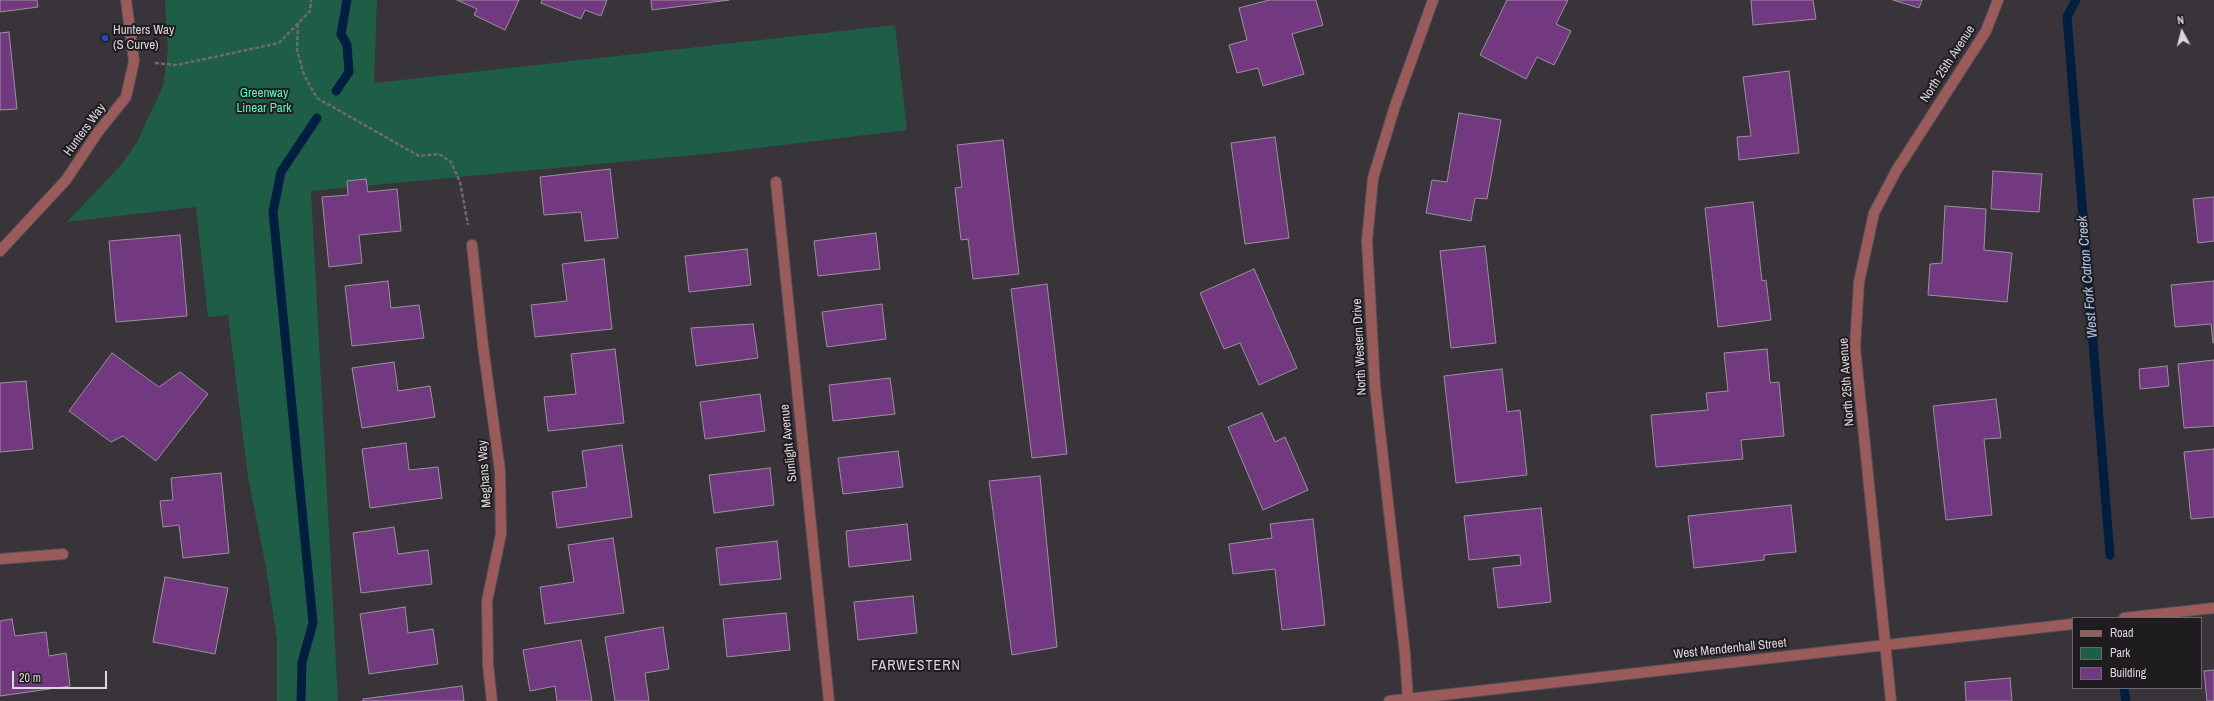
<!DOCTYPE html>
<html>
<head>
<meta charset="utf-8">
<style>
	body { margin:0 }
	#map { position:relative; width:2214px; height:701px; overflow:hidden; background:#39333a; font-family:"Archivo Narrow",sans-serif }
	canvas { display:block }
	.legend { position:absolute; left:2072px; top:617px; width:130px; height:72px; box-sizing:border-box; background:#1f1c1f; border:1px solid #6a676b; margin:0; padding:5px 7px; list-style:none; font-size:12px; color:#dbd7dc }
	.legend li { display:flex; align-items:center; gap:8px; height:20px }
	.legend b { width:20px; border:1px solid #6a676b }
	.north { position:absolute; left:2162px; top:12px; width:40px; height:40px; -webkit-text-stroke:3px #1f1c1f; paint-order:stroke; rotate:353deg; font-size:11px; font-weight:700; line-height:16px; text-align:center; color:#dbd7dc }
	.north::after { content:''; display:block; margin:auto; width:14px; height:18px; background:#dbd7dc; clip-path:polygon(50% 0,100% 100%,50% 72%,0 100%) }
	.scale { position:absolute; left:12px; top:671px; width:95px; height:18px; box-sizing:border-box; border:2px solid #dbd7dc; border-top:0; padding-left:5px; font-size:12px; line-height:14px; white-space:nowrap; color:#dbd7dc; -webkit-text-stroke:3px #1f1c1f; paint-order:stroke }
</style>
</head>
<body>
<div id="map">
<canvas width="2214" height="701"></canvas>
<ul class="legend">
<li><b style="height:5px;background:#9b5b5b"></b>Road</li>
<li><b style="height:11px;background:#1e5d46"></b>Park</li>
<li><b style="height:11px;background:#723980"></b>Building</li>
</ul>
<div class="north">N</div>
<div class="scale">20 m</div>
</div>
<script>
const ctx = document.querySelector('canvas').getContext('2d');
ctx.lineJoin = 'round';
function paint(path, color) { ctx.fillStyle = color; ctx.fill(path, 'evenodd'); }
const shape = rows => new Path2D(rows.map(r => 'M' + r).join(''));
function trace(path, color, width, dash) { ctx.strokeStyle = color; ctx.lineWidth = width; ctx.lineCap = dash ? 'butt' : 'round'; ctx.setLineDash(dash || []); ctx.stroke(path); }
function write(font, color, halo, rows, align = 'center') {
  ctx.font = font + ' "Archivo Narrow",sans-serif'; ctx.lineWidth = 4; ctx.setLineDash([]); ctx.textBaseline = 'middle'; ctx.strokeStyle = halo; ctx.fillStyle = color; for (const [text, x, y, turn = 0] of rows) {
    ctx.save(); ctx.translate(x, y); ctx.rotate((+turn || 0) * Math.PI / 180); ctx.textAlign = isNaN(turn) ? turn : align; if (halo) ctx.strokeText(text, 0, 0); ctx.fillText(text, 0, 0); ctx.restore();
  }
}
paint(shape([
	[165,0,377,0,374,83,895,25,907,130,726,152,311,191,338,701,277,701,277,640,266,567,248,477,228,315,208,317,196,207,67,222,121,165,137,142,163,86,168,50]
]), '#1e5d46');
trace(shape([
	[2076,0,2067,17,2110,555],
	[336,91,349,72,347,45,341,34,347,0],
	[2124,688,2126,701],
	[301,701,302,662,313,623,273,212,281,172,317,118]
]), '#001e40', 9);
const building = shape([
	[0,0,37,0,38,7,0,12,0,0],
	[457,0,519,0,505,30,474,15,477,9,457,0],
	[542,0,607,0,601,16,585,10,581,19,541,3,542,0],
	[651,0,729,0,652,10,651,0],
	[1269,0,1316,0,1323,25,1292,34,1304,74,1263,86,1258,68,1237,73,1229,45,1247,40,1239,8,1269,0],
	[1507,0,1568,0,1556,24,1571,31,1554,65,1537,57,1526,79,1480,55,1507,0],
	[1751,0,1813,0,1816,19,1753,25,1751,0],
	[1893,0,1922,0,1919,8,1893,0],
	[9,32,17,109,0,110,0,33,9,32],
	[1789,71,1799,153,1739,160,1737,137,1751,136,1743,77,1789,71],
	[1459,113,1501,120,1487,199,1475,198,1471,221,1426,213,1432,180,1447,182,1459,113],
	[1275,137,1289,238,1245,244,1231,143,1275,137],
	[1003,140,1019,274,973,279,968,239,961,240,955,188,962,187,957,145,1003,140],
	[610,169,618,238,585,241,581,212,544,215,540,177,610,169],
	[1993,171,2042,174,2039,212,1991,209,1993,171],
	[366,179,368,192,397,189,401,231,359,235,362,263,329,267,322,197,348,195,347,181,366,179],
	[2214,197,2214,241,2198,243,2193,199,2214,197],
	[1753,202,1762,281,1766,280,1771,320,1718,327,1705,208,1753,202],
	[1945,206,1986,209,1984,250,2012,253,2007,302,1928,295,1930,264,1942,263,1945,206],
	[876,233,880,269,818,276,814,241,876,233],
	[180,235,187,316,116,322,109,241,180,235],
	[1485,246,1496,343,1451,348,1440,251,1485,246],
	[747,249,751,285,689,292,685,256,747,249],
	[604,259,612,329,535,337,531,305,567,301,562,264,604,259],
	[1254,269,1297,368,1259,385,1240,343,1224,349,1200,293,1254,269],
	[388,281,391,308,419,305,424,338,352,346,345,286,388,281],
	[2214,281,2214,343,2213,343,2211,324,2175,327,2171,285,2214,281],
	[1047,284,1067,454,1032,458,1011,289,1047,284],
	[882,304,886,339,827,347,822,312,882,304],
	[753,324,758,358,696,366,691,328,753,324],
	[615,349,624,423,548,431,544,397,576,394,571,354,615,349],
	[1767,349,1770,383,1779,382,1784,436,1741,440,1743,459,1656,467,1651,415,1708,410,1706,393,1728,391,1724,353,1767,349],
	[112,353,159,387,180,372,208,394,156,461,123,436,111,442,69,411,112,353],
	[2214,360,2214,426,2184,428,2178,364,2214,360],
	[394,362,398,391,430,386,435,417,362,428,352,368,394,362],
	[2167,366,2169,386,2140,389,2139,369,2167,366],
	[1502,369,1507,412,1520,410,1527,475,1456,483,1444,376,1502,369],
	[890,378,895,414,833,421,829,385,890,378],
	[26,381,33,449,0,452,0,383,26,381],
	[760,394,765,431,705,439,700,402,760,394],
	[1996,399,2001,438,1984,439,1992,515,1946,520,1933,406,1996,399],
	[1262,413,1275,442,1285,437,1308,490,1263,510,1228,427,1262,413],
	[406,443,409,470,438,467,442,498,370,508,362,449,406,443],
	[622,445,632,517,557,528,552,492,587,487,582,451,622,445],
	[2214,449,2214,517,2191,519,2184,452,2214,449],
	[898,451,903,487,843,494,838,458,898,451],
	[770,468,774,505,714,513,709,475,770,468],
	[221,473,229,553,183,558,179,525,163,527,160,501,173,500,171,478,221,473],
	[1040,476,1057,647,1012,655,989,481,1040,476],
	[1791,505,1796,552,1764,555,1764,560,1694,568,1688,516,1791,505],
	[1541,508,1551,602,1498,608,1493,568,1521,565,1520,555,1469,560,1464,516,1541,508],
	[1313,519,1325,625,1282,630,1275,569,1233,574,1229,544,1272,538,1270,524,1313,519],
	[907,524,911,560,849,567,846,531,907,524],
	[394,527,398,554,428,550,432,584,361,593,353,533,394,527],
	[613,538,624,613,545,624,540,587,574,582,568,545,613,538],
	[777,541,781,579,720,585,716,548,777,541],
	[165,577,228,588,215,654,153,642,165,577],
	[913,596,917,633,858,640,854,602,913,596],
	[405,607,408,633,433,629,438,664,369,674,360,614,405,607],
	[786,613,790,650,727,657,723,619,786,613],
	[12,619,15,636,46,632,49,656,66,653,70,686,0,696,0,621,12,619],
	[663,627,669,669,645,673,649,701,615,701,605,637,663,627],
	[581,640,592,701,557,701,555,686,530,691,523,650,581,640],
	[2214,670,2214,701,2207,701,2204,671,2214,670],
	[2010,678,2012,701,1966,701,1965,682,2010,678],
	[462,686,464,701,363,701,363,699,462,686]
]);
paint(building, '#723980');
trace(building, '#99929b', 1);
const minor = shape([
	[776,182,829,701],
	[472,245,483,346,500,471,501,534,487,601,488,665,492,701],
	[0,251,66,180,98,132,126,97,134,61,126,0],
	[0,559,63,554],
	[2124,618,2214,608],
	[1389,701,2073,624],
	[1408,701,1405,654,1375,387,1367,241,1373,178,1395,106,1433,0],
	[1891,701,1855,347,1859,282,1874,213,1896,171,1986,31,1998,0]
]);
trace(minor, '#565157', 12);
trace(shape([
	[298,24,297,50,304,75,317,98,419,156,439,154,451,162,460,182,468,225],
	[155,63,177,65,279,43,310,11,311,0]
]), '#6f6a70', 2.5, [4, 2]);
trace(minor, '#9b5b5b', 10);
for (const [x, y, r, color] of [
	[105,38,4,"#1a4fb4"]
]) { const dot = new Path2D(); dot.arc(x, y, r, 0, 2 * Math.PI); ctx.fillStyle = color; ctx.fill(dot); trace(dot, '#1f1c1f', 1.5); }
write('13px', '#dbd7dc', '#1f1c1f', [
	["Hunters Way",113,31],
	["(S Curve)",113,46]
], 'left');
write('13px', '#dbd7dc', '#1f1c1f', [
	["North 25th Avenue",1948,64,-57],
	["Hunters Way",85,130,-54],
	["North Western Drive",1360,347,-93],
	["North 25th Avenue",1847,382,-94],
	["Sunlight Avenue",789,443,-96],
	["Meghans Way",485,474,-94],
	["West Mendenhall Street",1730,649,-6]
]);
write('13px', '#57f7bc', '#1f1c1f', [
	["Greenway",264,94],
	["Linear Park",264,109]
]);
write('italic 14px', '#a7c7ec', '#1f1c1f', [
	["West Fork Catron Creek",2088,277,-95]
]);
ctx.letterSpacing = '1px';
write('14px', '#dbd7dc', '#1f1c1f', [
	["FARWESTERN",916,666]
]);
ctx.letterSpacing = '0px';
</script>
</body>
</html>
